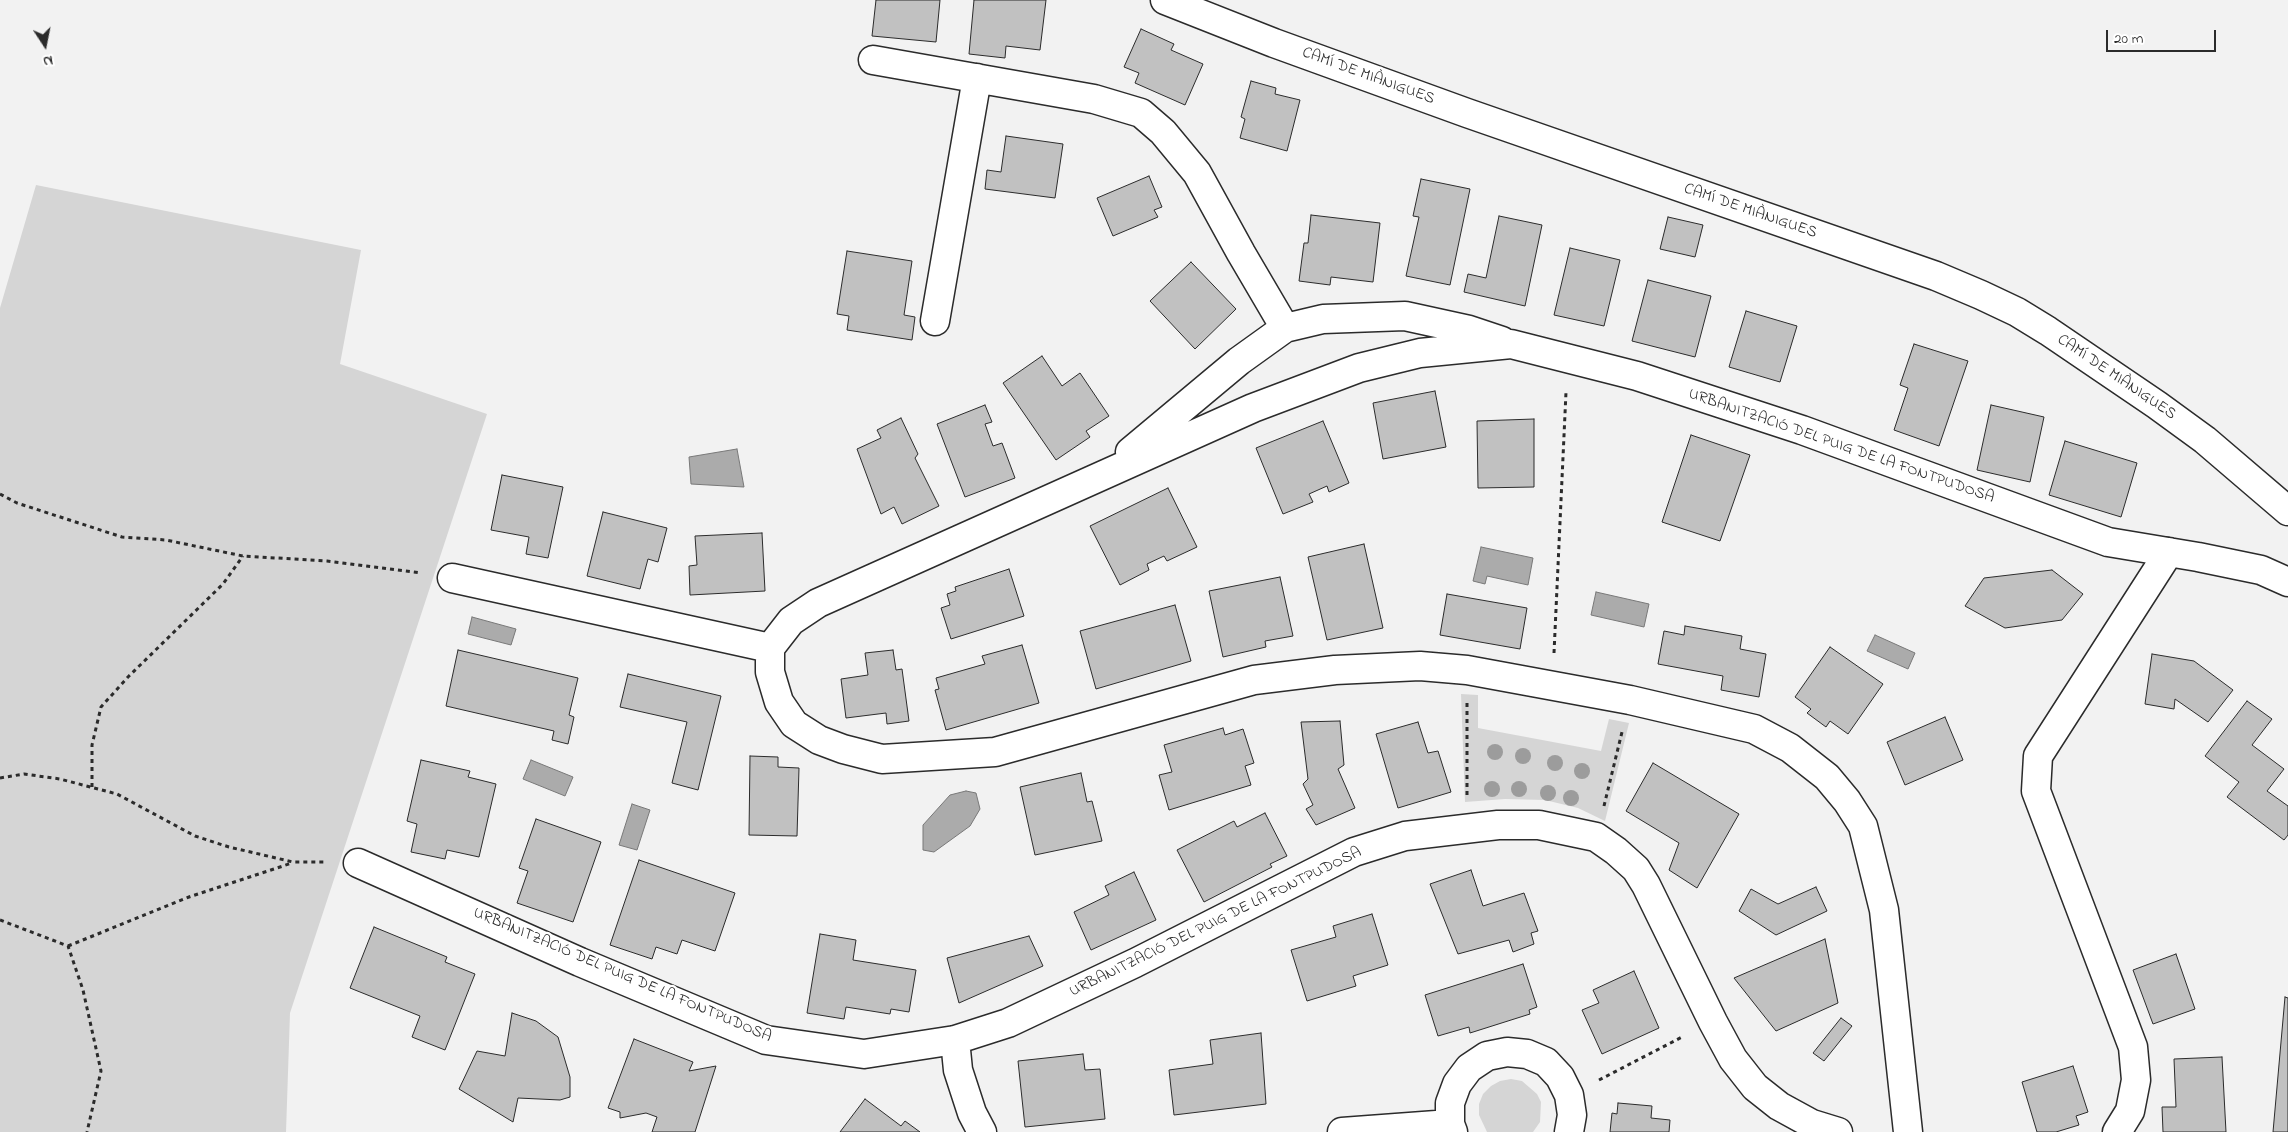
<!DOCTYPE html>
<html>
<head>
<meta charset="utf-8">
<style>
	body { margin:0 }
	#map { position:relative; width:2288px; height:1132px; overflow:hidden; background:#f2f2f2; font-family:"Indie Flower",sans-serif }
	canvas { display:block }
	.north { position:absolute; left:20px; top:20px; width:50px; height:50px; -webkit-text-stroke:4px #fff; paint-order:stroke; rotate:169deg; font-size:14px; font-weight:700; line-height:20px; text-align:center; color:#2b2b2b }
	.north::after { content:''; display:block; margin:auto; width:18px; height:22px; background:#2b2b2b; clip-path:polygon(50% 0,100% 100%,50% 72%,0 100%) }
	.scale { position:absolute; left:2106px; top:30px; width:110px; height:22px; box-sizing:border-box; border:2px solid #2b2b2b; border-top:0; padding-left:6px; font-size:15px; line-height:18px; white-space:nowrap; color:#2b2b2b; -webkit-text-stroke:4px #fff; paint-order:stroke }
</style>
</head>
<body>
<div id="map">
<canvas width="2288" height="1132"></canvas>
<div class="north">N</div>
<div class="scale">20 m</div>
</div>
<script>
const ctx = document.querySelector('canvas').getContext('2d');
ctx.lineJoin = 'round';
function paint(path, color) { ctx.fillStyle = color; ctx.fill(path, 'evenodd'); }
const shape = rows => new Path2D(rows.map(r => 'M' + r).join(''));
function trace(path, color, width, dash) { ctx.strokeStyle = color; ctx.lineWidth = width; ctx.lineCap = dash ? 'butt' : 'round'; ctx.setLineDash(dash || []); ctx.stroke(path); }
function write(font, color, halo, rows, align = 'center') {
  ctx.font = font + ' "Indie Flower",sans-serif'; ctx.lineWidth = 4.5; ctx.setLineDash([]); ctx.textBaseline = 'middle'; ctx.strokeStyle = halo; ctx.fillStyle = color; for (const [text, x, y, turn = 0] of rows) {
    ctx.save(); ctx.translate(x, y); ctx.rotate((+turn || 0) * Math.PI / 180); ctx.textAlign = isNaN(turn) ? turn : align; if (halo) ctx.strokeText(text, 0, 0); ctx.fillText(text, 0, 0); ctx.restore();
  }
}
paint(shape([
	[36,185,361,250,340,364,487,414,290,1013,286,1132,0,1132,0,308],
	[1461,694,1478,695,1478,728,1601,751,1609,719,1629,723,1605,821,1578,808,1545,800,1505,799,1465,802],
	[1511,1079,1522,1081,1537,1094,1541,1102,1540,1122,1533,1132,1487,1132,1479,1115,1479,1104,1483,1094,1491,1086,1500,1081]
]), '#d5d5d5');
const water = shape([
	[737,449,744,487,691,484,689,457,737,449],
	[1481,547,1533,558,1528,585,1487,576,1485,584,1473,581,1481,547],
	[1596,592,1649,604,1644,627,1591,615,1596,592],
	[472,617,516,629,511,645,468,634,472,617],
	[1875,635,1915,653,1908,669,1867,651,1875,635],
	[531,760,573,777,565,796,523,779,531,760],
	[966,791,976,793,980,809,970,826,934,852,923,850,923,825,950,795,966,791],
	[632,804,650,810,637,850,619,845,632,804]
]);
paint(water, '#ababab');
trace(water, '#787878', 1);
const building = shape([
	[876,0,940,0,936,42,872,36,876,0],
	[974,0,1046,0,1040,50,1006,46,1005,58,969,54,974,0],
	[1141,29,1174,44,1171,50,1203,64,1185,105,1135,83,1139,73,1124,67,1141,29],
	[1251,81,1276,88,1275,94,1300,100,1287,151,1240,138,1245,119,1241,117,1251,81],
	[1006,136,1063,144,1055,198,985,189,987,170,1001,172,1006,136],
	[1149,176,1162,207,1154,210,1158,217,1113,236,1097,198,1149,176],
	[1421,179,1470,189,1450,285,1406,276,1419,217,1413,216,1421,179],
	[1311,215,1380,223,1373,282,1331,277,1330,285,1299,281,1304,243,1308,243,1311,215],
	[1499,216,1542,225,1525,306,1464,292,1468,274,1486,278,1499,216],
	[1668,217,1703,225,1695,257,1660,249,1668,217],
	[1570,248,1620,260,1604,326,1554,315,1570,248],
	[847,251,912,261,904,315,915,317,912,340,847,330,849,316,837,314,847,251],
	[1191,262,1236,309,1195,349,1150,301,1191,262],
	[1648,280,1711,296,1695,357,1632,341,1648,280],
	[1746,311,1797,326,1780,382,1729,367,1746,311],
	[1914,344,1968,361,1939,446,1894,430,1908,388,1900,385,1914,344],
	[1042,356,1062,386,1080,373,1109,416,1086,431,1090,437,1056,460,1003,383,1042,356],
	[1435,391,1446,447,1383,459,1373,403,1435,391],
	[985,405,992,422,985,424,993,446,1002,443,1015,478,965,497,937,424,985,405],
	[1991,405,2044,417,2030,482,1977,470,1991,405],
	[901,418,918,454,915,458,939,506,902,524,894,507,881,514,857,449,881,438,877,430,901,418],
	[1534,419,1534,487,1478,488,1477,421,1534,419],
	[1323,421,1349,483,1329,492,1327,486,1309,494,1313,502,1283,514,1256,448,1323,421],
	[1691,435,1750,455,1720,541,1662,522,1691,435],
	[2065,441,2137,463,2121,517,2049,495,2065,441],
	[502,475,563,487,548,558,526,554,529,537,491,530,502,475],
	[1168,488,1197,547,1167,561,1164,556,1147,564,1149,570,1120,585,1090,526,1168,488],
	[603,512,667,528,658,562,648,559,640,589,587,576,603,512],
	[762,533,765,591,690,595,689,566,697,565,695,536,762,533],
	[1364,544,1383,628,1327,640,1308,557,1364,544],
	[1009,569,1024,616,951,639,941,608,950,605,947,594,956,591,955,587,1009,569],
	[2052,570,2083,594,2062,620,2005,628,1965,606,1984,578,2052,570],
	[1280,577,1293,636,1265,641,1266,647,1223,657,1209,591,1280,577],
	[1447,594,1527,608,1520,649,1440,635,1447,594],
	[1175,605,1191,661,1096,689,1080,631,1175,605],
	[1685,626,1742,636,1740,649,1766,654,1759,697,1721,690,1723,676,1658,664,1664,631,1684,635,1685,626],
	[1022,645,1039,703,946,730,935,690,939,689,936,678,985,664,982,656,1022,645],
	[1830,647,1883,684,1848,734,1830,721,1826,727,1807,713,1811,709,1795,697,1830,647],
	[458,650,578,678,569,715,574,717,568,744,552,740,554,731,446,706,458,650],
	[893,650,896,670,902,669,909,721,887,724,886,713,846,718,841,679,868,675,865,653,893,650],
	[2152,654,2194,661,2233,690,2208,722,2175,699,2174,709,2145,704,2152,654],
	[628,674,721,696,698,790,672,783,687,722,620,707,628,674],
	[2247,701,2272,719,2252,745,2284,769,2267,791,2288,806,2288,835,2284,840,2227,797,2239,782,2205,756,2247,701],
	[1945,717,1963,760,1905,785,1887,742,1945,717],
	[1340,721,1344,765,1338,769,1355,808,1316,825,1306,809,1313,805,1303,784,1308,779,1301,722,1340,721],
	[1418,722,1428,753,1438,751,1451,792,1398,808,1376,734,1418,722],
	[1223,728,1225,735,1243,729,1254,763,1245,766,1251,785,1169,810,1159,775,1172,772,1164,745,1223,728],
	[750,756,778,757,778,767,799,768,797,836,749,835,750,756],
	[421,760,470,771,468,777,496,784,479,857,447,850,445,859,411,852,417,824,407,821,421,760],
	[1653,763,1739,814,1697,888,1669,870,1679,843,1626,811,1653,763],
	[1081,773,1087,802,1092,801,1102,841,1035,855,1020,787,1081,773],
	[1265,813,1287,856,1270,864,1272,867,1204,902,1177,850,1234,821,1237,827,1265,813],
	[536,819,601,842,573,922,517,903,528,871,519,868,536,819],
	[639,860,735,893,715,951,682,940,677,954,656,947,652,959,610,945,639,860],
	[1471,870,1483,906,1524,893,1538,931,1531,933,1534,944,1513,952,1509,940,1458,954,1430,884,1471,870],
	[1134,872,1156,920,1091,950,1074,912,1109,895,1105,886,1134,872],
	[1816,887,1827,911,1776,935,1739,911,1751,889,1778,904,1816,887],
	[1372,914,1388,965,1353,976,1356,986,1307,1001,1291,950,1336,937,1333,926,1372,914],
	[374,927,447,957,445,962,475,974,445,1050,412,1037,420,1016,350,988,374,927],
	[820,934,856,940,853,960,916,970,909,1012,891,1009,890,1014,846,1007,844,1019,807,1013,820,934],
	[1029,936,1043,966,959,1003,947,958,1029,936],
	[1825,939,1838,1003,1776,1031,1734,978,1825,939],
	[2176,954,2195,1009,2153,1024,2133,970,2176,954],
	[1523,964,1537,1007,1529,1010,1530,1014,1470,1033,1469,1027,1438,1036,1425,995,1523,964],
	[1634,971,1659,1028,1602,1054,1582,1010,1599,1003,1593,990,1634,971],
	[2285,997,2288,998,2288,1132,2273,1132,2285,997],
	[512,1013,536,1021,558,1037,570,1077,570,1097,560,1100,518,1098,513,1122,459,1089,477,1051,505,1056,512,1013],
	[1841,1018,1852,1026,1824,1061,1813,1053,1841,1018],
	[1261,1033,1266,1104,1174,1115,1169,1070,1213,1064,1210,1040,1261,1033],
	[634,1039,693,1062,689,1071,716,1066,695,1132,652,1132,657,1117,646,1113,620,1118,620,1112,608,1108,634,1039],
	[1083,1054,1085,1070,1100,1069,1105,1119,1025,1127,1018,1061,1083,1054],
	[2222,1057,2226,1132,2163,1132,2162,1107,2176,1107,2174,1059,2222,1057],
	[2073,1066,2088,1112,2076,1116,2079,1125,2056,1132,2037,1132,2022,1082,2073,1066],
	[865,1099,901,1126,905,1121,920,1132,840,1132,865,1099],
	[1618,1103,1652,1106,1651,1118,1670,1120,1669,1132,1610,1132,1612,1113,1617,1114,1618,1103]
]);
paint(building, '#c1c1c1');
trace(building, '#2b2b2b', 1);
const minor = shape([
	[1165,0,1274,43,1467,113,1936,276,1981,295,2017,312,2048,331,2157,405,2205,440,2288,511],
	[873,60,1094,99,1141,113,1163,132,1197,173,1241,253,1285,328,1239,361,1130,452],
	[935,321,977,78],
	[1285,328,1323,319,1405,316,1469,330,1502,341],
	[452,578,770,648],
	[358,863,580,962,766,1040,864,1054,955,1040,1008,1023,1135,963,1354,852,1405,836,1498,825,1539,825,1596,837,1616,851,1636,869,1646,885,1713,1022,1733,1059,1755,1087,1779,1106,1812,1124,1838,1132],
	[955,1040,958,1070,972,1113,982,1132],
	[1342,1132,1450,1124],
	[1453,1132,1450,1124,1450,1103,1457,1084,1469,1068,1487,1056,1507,1052,1527,1054,1546,1062,1560,1077,1569,1095,1572,1115,1569,1132],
	[1908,1132,1884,910,1863,826,1847,801,1827,777,1790,748,1754,729,1630,700,1467,670,1420,666,1335,670,1254,680,995,752,882,759,843,749,819,740,794,724,779,702,770,672,770,648,791,621,818,603,1253,408,1359,368,1420,353,1511,344,1637,376,1802,430,2108,542,2198,557,2261,570,2288,582],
	[2117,1132,2130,1111,2136,1080,2133,1047,2036,791,2038,756,2169,552]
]);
trace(minor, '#2b2b2b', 31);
trace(shape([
	[0,494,17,503,122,537,166,540,243,556,327,561,421,573],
	[1554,653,1566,392],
	[1467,703,1467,797],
	[0,778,24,774,60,779,117,794,195,836,229,847,293,862,325,862],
	[92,787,92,745,101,707,128,677,223,584,243,556],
	[1604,806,1622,732],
	[0,920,68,946,83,990,101,1071,87,1132],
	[68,946,189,897,292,863],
	[1599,1080,1684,1036]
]), '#2b2b2b', 3, [4, 4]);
trace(minor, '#fff', 28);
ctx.fillStyle = '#9c9c9c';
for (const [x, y] of [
	[1495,752],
	[1523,756],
	[1555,763],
	[1582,771],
	[1492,789],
	[1519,789],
	[1548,793],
	[1571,798]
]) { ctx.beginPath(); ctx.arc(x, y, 8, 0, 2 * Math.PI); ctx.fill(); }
write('16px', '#2b2b2b', '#fff', [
	["CAMÍ DE MIÀNIGUES",1368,77,20],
	["CAMÍ DE MIÀNIGUES",1750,212,19],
	["CAMÍ DE MIÀNIGUES",2116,378,34],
	["URBANITZACIÓ DEL PUIG DE LA FONTPUDOSA",1841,447,19],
	["URBANITZACIÓ DEL PUIG DE LA FONTPUDOSA",1216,923,-26],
	["URBANITZACIÓ DEL PUIG DE LA FONTPUDOSA",622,976,23]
]);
</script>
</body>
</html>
